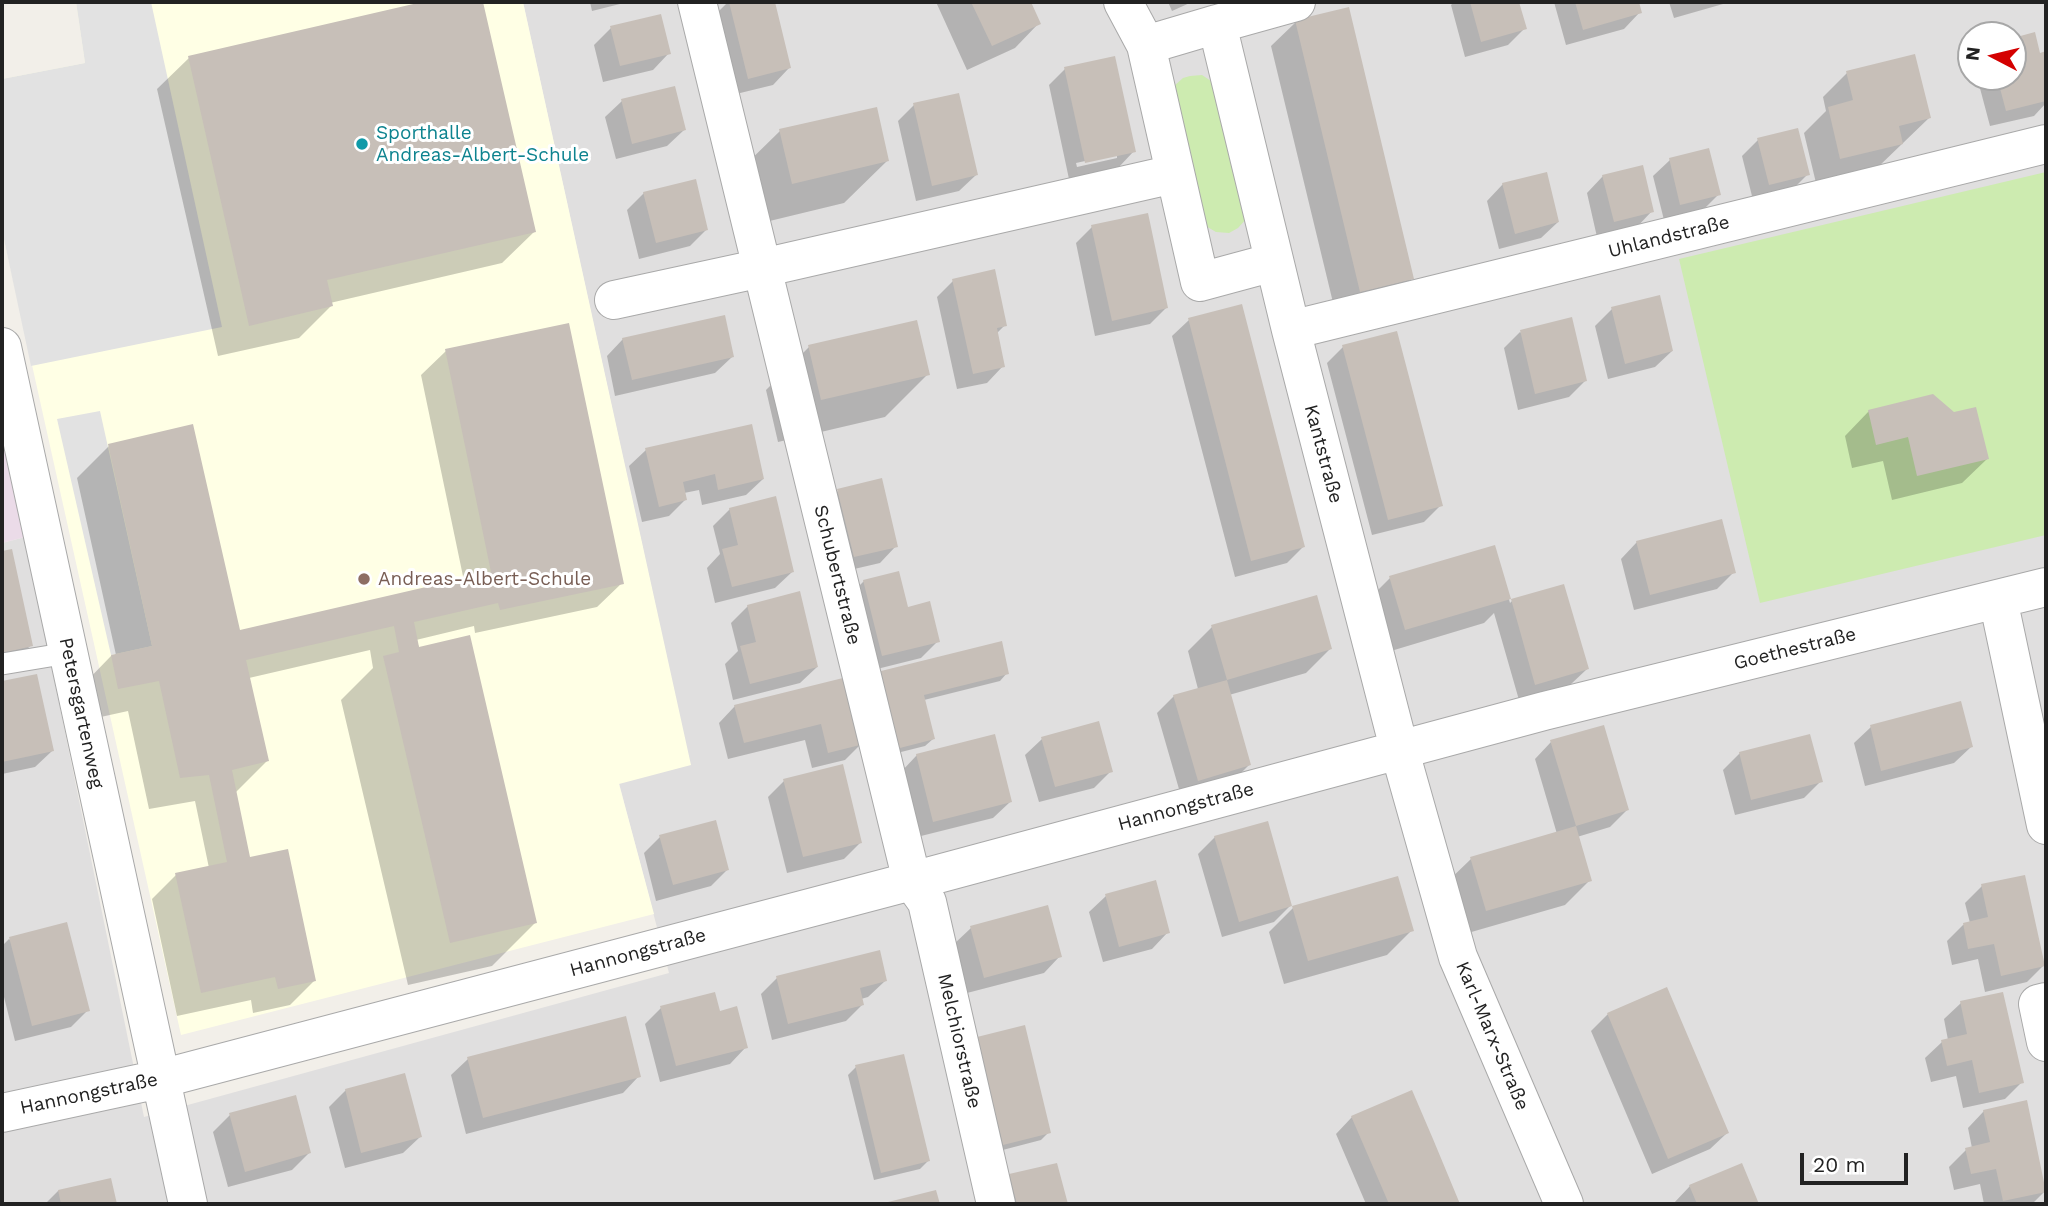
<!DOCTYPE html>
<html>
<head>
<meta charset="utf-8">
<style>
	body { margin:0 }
	#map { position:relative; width:2048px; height:1206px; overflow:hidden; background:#f2efe9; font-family:"Work Sans",sans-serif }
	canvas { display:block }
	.frame { position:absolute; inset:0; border:4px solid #222; pointer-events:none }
	.north { position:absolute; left:1957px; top:21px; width:70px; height:70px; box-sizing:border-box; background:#fff; border:2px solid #a7a7a7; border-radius:50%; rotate:277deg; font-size:19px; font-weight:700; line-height:28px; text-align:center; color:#222 }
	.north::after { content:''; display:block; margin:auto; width:24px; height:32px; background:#d40000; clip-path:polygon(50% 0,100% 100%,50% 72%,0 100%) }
	.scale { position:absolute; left:1800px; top:1153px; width:108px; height:32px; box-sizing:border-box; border:4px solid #222; border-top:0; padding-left:9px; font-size:21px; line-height:24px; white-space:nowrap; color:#222; -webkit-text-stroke:5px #fff; paint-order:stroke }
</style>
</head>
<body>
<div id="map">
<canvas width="2048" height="1206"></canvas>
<div class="frame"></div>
<div class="north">N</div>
<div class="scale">20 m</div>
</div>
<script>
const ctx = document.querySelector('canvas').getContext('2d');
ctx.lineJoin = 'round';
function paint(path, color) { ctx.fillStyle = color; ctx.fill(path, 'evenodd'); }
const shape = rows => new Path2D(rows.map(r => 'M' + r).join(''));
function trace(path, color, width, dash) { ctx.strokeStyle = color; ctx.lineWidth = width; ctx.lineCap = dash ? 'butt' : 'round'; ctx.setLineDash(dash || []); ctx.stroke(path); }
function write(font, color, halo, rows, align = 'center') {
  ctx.font = font + ' "Work Sans",sans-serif'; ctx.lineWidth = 6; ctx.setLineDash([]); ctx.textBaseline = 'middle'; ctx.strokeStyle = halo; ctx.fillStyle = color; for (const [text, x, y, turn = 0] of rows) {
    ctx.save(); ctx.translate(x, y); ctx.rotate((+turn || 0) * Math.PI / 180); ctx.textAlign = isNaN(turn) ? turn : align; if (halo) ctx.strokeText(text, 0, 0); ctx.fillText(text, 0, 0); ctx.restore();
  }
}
paint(shape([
	[523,2,2046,2,2046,1204,2,1204,2,543,25,537,144,1117,669,973,619,783,690,764],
	[1971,35,2013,35,2013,77,1971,77]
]), '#e0dfdf');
paint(shape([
	[2,433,25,537,2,543]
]), '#ebdbe8');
paint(shape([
	[76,2,523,2,691,765,619,784,654,914,181,1035,2,230,2,79,85,63]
]), '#ffffe5');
paint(shape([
	[1202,75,1214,83,1247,218,1238,228,1229,233,1216,232,1204,225,1174,86,1183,78,1190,76],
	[2046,172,2046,535,1760,603,1679,259]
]), '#cdebb0');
paint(shape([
	[76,2,151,2,222,327,31,366,2,230,2,79,85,63],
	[100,411,152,646,111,655,57,419]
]), '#e2e2e2');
paint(shape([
	[430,2,481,2,534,232,502,263,330,303,331,306,299,338,218,356,157,89,189,58],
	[590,2,628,2,592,11],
	[728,2,773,2,789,68,773,85,732,95,713,17],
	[936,2,1029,2,1039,23,1015,48,967,70],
	[1168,2,1192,2,1172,11],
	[1454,2,1517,2,1525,28,1508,45,1465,57,1451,5],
	[1554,2,1637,2,1640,12,1624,29,1566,45],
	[1669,2,1730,2,1674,18],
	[1296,22,1412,278,1387,303,1336,315,1271,46],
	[611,28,669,53,653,70,603,82,594,45],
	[2013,39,2039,55,2046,53,2046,103,2034,116,1990,126,1977,77,2013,77],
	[1065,69,1134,151,1118,168,1069,179,1049,85],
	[1117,154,1117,158,1077,167,1076,163],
	[1847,73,1929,118,1877,168,1816,183,1804,133,1826,111,1823,97],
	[622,101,684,130,667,146,616,159,605,117],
	[914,105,976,175,959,191,916,201,898,121],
	[780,131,887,161,844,203,749,226,737,173],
	[1758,140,1808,174,1791,191,1753,200,1742,156],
	[1670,160,1719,194,1702,211,1664,220,1653,176],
	[1603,176,1652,211,1636,228,1597,237,1587,193],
	[1503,184,1558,222,1541,238,1499,249,1487,201],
	[644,193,706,230,690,246,639,259,627,210],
	[1092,227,1166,308,1150,324,1095,336,1076,243],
	[953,281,1005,325,996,334,1003,366,987,383,957,389,937,297],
	[1612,309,1672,351,1655,367,1608,379,1595,326],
	[1189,320,1303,547,1287,563,1235,577,1172,336],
	[1520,332,1585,381,1569,397,1518,410,1504,348],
	[623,339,732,357,715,373,615,396,607,356],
	[809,347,928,374,885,417,778,442,766,390],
	[1343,347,1441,505,1424,522,1372,535,1327,363],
	[446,351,622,583,597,607,475,633,474,626,416,640,535,923,492,966,408,985,341,700,373,668,370,650,249,678,267,761,235,793,248,856,314,981,290,1005,253,1013,251,1000,177,1016,152,899,176,875,209,868,195,801,149,809,128,711,87,720,80,688,111,656,116,655,77,478,109,446,239,634,464,581,421,375],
	[1869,411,1987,459,1962,483,1892,500,1883,461,1852,468,1845,436],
	[646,450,763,479,746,495,702,505,699,490,684,493,685,500,669,516,642,522,629,466],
	[838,491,896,546,880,563,837,573,822,507],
	[730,509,792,572,775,588,715,603,707,568,720,554,713,526],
	[1637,542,1734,572,1717,589,1634,610,1621,559],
	[1494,547,1510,603,1512,601,1587,669,1570,685,1519,700,1494,613,1484,623,1381,654,1366,602,1390,578],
	[11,551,31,645,7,670,2,671,2,553],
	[864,581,938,641,921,658,865,672,847,598],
	[748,606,817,667,800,683,733,700,725,664,738,651,731,623],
	[1212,627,1330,649,1306,673,1229,695,1249,765,1233,781,1181,796,1157,713,1174,696,1198,689,1188,651],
	[1007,673,1000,681,924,700,933,739,925,746,889,755,870,681],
	[36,676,52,751,35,767,2,774,2,683],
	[846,679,862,743,845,760,812,768,805,740,728,759,719,723,735,706],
	[1871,727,1971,747,1954,763,1865,786,1854,743],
	[1042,739,1111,771,1094,788,1039,802,1025,755],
	[1551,742,1627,810,1610,827,1577,837,1590,880,1565,905,1461,935,1446,883,1471,859,1557,834,1535,759],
	[1740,753,1821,781,1804,798,1735,815,1723,770],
	[917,755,1010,802,993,818,917,837,901,772],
	[784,781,861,842,844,859,787,873,768,797],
	[660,837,727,870,711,886,656,901,644,853],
	[1215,837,1290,906,1274,922,1222,937,1198,854],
	[1982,886,2043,966,2027,982,1985,992,1978,959,1952,965,1947,941,1963,925,1970,923,1965,903],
	[1106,896,1168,932,1152,949,1103,962,1089,912],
	[1293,908,1412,930,1387,955,1284,984,1269,932],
	[971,928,1060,956,1044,973,967,993,954,944],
	[9,939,88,1010,71,1027,15,1041,2,989,2,946],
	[777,978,885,981,868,997,861,999,862,1005,846,1021,772,1040,761,994],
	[1961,1003,2022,1082,2005,1099,1963,1108,1956,1076,1931,1082,1925,1058,1942,1042,1948,1040,1944,1019],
	[661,1008,719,1013,746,1047,730,1064,660,1082,645,1024],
	[1608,1014,1727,1133,1710,1149,1652,1174,1591,1031],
	[970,1047,1049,1132,1041,1140,995,1152],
	[468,1059,639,1076,623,1093,466,1134,451,1075],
	[856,1067,928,1161,920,1169,874,1180,848,1075],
	[346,1090,420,1137,403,1153,345,1168,329,1107],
	[1411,1092,1458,1204,1366,1204,1336,1134,1352,1117],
	[1984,1111,2045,1191,2032,1204,1984,1204,1980,1184,1954,1190,1949,1167,1966,1150,1972,1148,1968,1128],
	[230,1115,309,1153,292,1170,228,1187,213,1132],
	[1056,1165,1066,1204,1007,1204,1002,1184,1010,1176],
	[1741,1166,1757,1204,1673,1204,1690,1186],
	[110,1180,115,1204,45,1204,58,1191]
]), '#0003');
paint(shape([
	[422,2,483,2,536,232,327,280,333,306,249,326,188,56],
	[729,2,775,2,791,68,748,79],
	[971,2,1031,2,1041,24,992,46],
	[1470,2,1519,2,1527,29,1481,42],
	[1575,2,1639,2,1642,13,1583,30],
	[1349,7,1414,279,1360,292,1295,20],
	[661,14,671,54,620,66,610,26],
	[2035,32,2040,53,2046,51,2046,101,2006,111,1997,77,2013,77,2013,38],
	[1915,54,1931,118,1899,126,1903,144,1840,159,1828,107,1853,100,1846,71],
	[1115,56,1136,152,1085,163,1064,67],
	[675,86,686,130,632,144,621,99],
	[959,93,978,175,932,186,913,103],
	[877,107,889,161,792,184,779,129],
	[1798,128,1810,175,1769,185,1757,138],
	[1709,148,1721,195,1680,205,1669,158],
	[1643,165,1654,212,1614,222,1602,175],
	[1547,172,1559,222,1515,234,1502,183],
	[696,179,708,230,656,243,643,192],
	[1148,213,1168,308,1112,321,1091,225],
	[995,269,1007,326,997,328,1005,367,973,374,952,279],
	[1660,295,1673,351,1625,364,1611,307],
	[1242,304,1305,547,1251,561,1188,318],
	[725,315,734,357,632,380,622,338],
	[1572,317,1587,381,1535,394,1520,330],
	[917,320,930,375,821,400,808,345],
	[569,323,624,584,500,610,498,603,414,622,419,647,470,635,537,923,450,943,383,656,399,652,394,626,246,660,269,761,232,770,250,857,288,849,316,981,278,989,275,977,201,993,175,873,227,862,209,775,180,778,159,681,118,689,111,655,152,646,108,444,193,424,240,630,491,572,445,349],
	[1397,331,1443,506,1388,520,1342,345],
	[1933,394,1954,412,1976,407,1989,459,1917,476,1908,437,1876,445,1868,410],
	[752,424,764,479,718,490,715,474,683,482,687,500,659,507,645,448],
	[882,478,898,547,854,557,837,489],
	[776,496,794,572,732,587,722,549,738,545,729,508],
	[1722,519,1736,573,1650,595,1636,541],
	[1495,545,1511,599,1564,584,1589,669,1535,685,1511,599,1405,630,1389,576],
	[12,549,33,646,2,653,2,551],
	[899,571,908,607,930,601,940,642,882,656,863,580],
	[800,591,818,667,750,684,740,646,756,642,747,605],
	[1317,595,1332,649,1227,680,1251,765,1198,781,1173,695,1227,680,1211,625],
	[1002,641,1009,674,924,695,935,739,896,749,877,672],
	[37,674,54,751,2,762,2,681],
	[847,677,864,744,828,753,821,724,744,743,734,705],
	[1961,701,1973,747,1881,771,1870,725],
	[1099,721,1113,772,1055,787,1041,737],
	[1604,725,1629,810,1576,826,1550,740],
	[995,734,1012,802,933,822,916,754],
	[1810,734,1823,782,1751,800,1739,752],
	[843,764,862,843,803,857,783,779],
	[716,820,729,870,673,885,659,835],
	[1268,821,1292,906,1239,922,1214,836],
	[1576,826,1592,881,1486,911,1470,857],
	[2025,875,2045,966,2001,976,1994,944,1968,949,1963,923,1988,917,1981,884],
	[1398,876,1414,931,1308,961,1292,906],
	[1156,880,1170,933,1119,947,1105,894],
	[1048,905,1062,957,984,978,970,926],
	[67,922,90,1011,32,1026,9,937],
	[880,950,887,981,860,988,864,1005,788,1024,776,976],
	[1667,987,1729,1133,1668,1159,1607,1013],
	[715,992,720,1011,737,1006,748,1048,676,1066,660,1006],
	[2003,992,2024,1083,1979,1093,1972,1060,1947,1066,1941,1040,1967,1034,1960,1001],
	[626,1016,641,1077,483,1118,467,1057],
	[1025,1025,1051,1133,1003,1145,977,1037],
	[904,1054,930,1161,881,1173,855,1065],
	[405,1073,422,1137,361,1153,345,1089],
	[1412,1090,1433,1139,1460,1204,1389,1204,1351,1116],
	[296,1095,311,1153,245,1172,229,1113],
	[2027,1100,2046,1192,2003,1201,1996,1169,1971,1174,1965,1148,1990,1142,1983,1110],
	[1057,1163,1068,1204,1017,1204,1009,1174],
	[1742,1163,1759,1204,1697,1204,1689,1185],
	[111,1178,117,1204,61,1204,58,1190],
	[936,1190,940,1204,889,1204,888,1202]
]), '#c7bfb8');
const lane = shape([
	[2,664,68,653]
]);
const street = shape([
	[697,2,912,881,927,902,996,1204],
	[1123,2,1146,45,1200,282,1274,262],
	[1217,24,1296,2],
	[1146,45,1217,24,1291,330,1400,752,1458,957,1564,1204],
	[614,300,762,268,1174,174],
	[1291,330,2046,144],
	[2,347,188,1204],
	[1998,599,2046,825],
	[2046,1002,2038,1004,2046,1042],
	[2,1113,160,1079,912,881,1544,711,2046,587]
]);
trace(lane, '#a9a9a9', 23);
trace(street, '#a9a9a9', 40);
trace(lane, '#fff', 21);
trace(street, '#fff', 38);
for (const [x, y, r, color] of [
	[362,144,7,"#0f9aa8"],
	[364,579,7,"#8d6e63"]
]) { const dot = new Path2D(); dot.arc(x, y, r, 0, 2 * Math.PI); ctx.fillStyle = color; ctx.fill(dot); trace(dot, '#fff', 2.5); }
write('19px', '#0d838f', '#fff', [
	["Sporthalle",376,133],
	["Andreas-Albert-Schule",376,155]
], 'left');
write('19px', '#222', '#fff', [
	["Uhlandstraße",1669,237,-14],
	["Kantstraße",1323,454,75],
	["Schubertstraße",837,575,76],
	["Goethestraße",1795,649,-14],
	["Petersgartenweg",81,713,78],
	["Hannongstraße",1186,807,-15],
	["Hannongstraße",638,953,-15],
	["Karl-Marx-Straße",1492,1036,67],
	["Melchiorstraße",959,1041,77],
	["Hannongstraße",89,1094,-12]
]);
write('19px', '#785e54', '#fff', [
	["Andreas-Albert-Schule",378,579]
], 'left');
</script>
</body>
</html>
